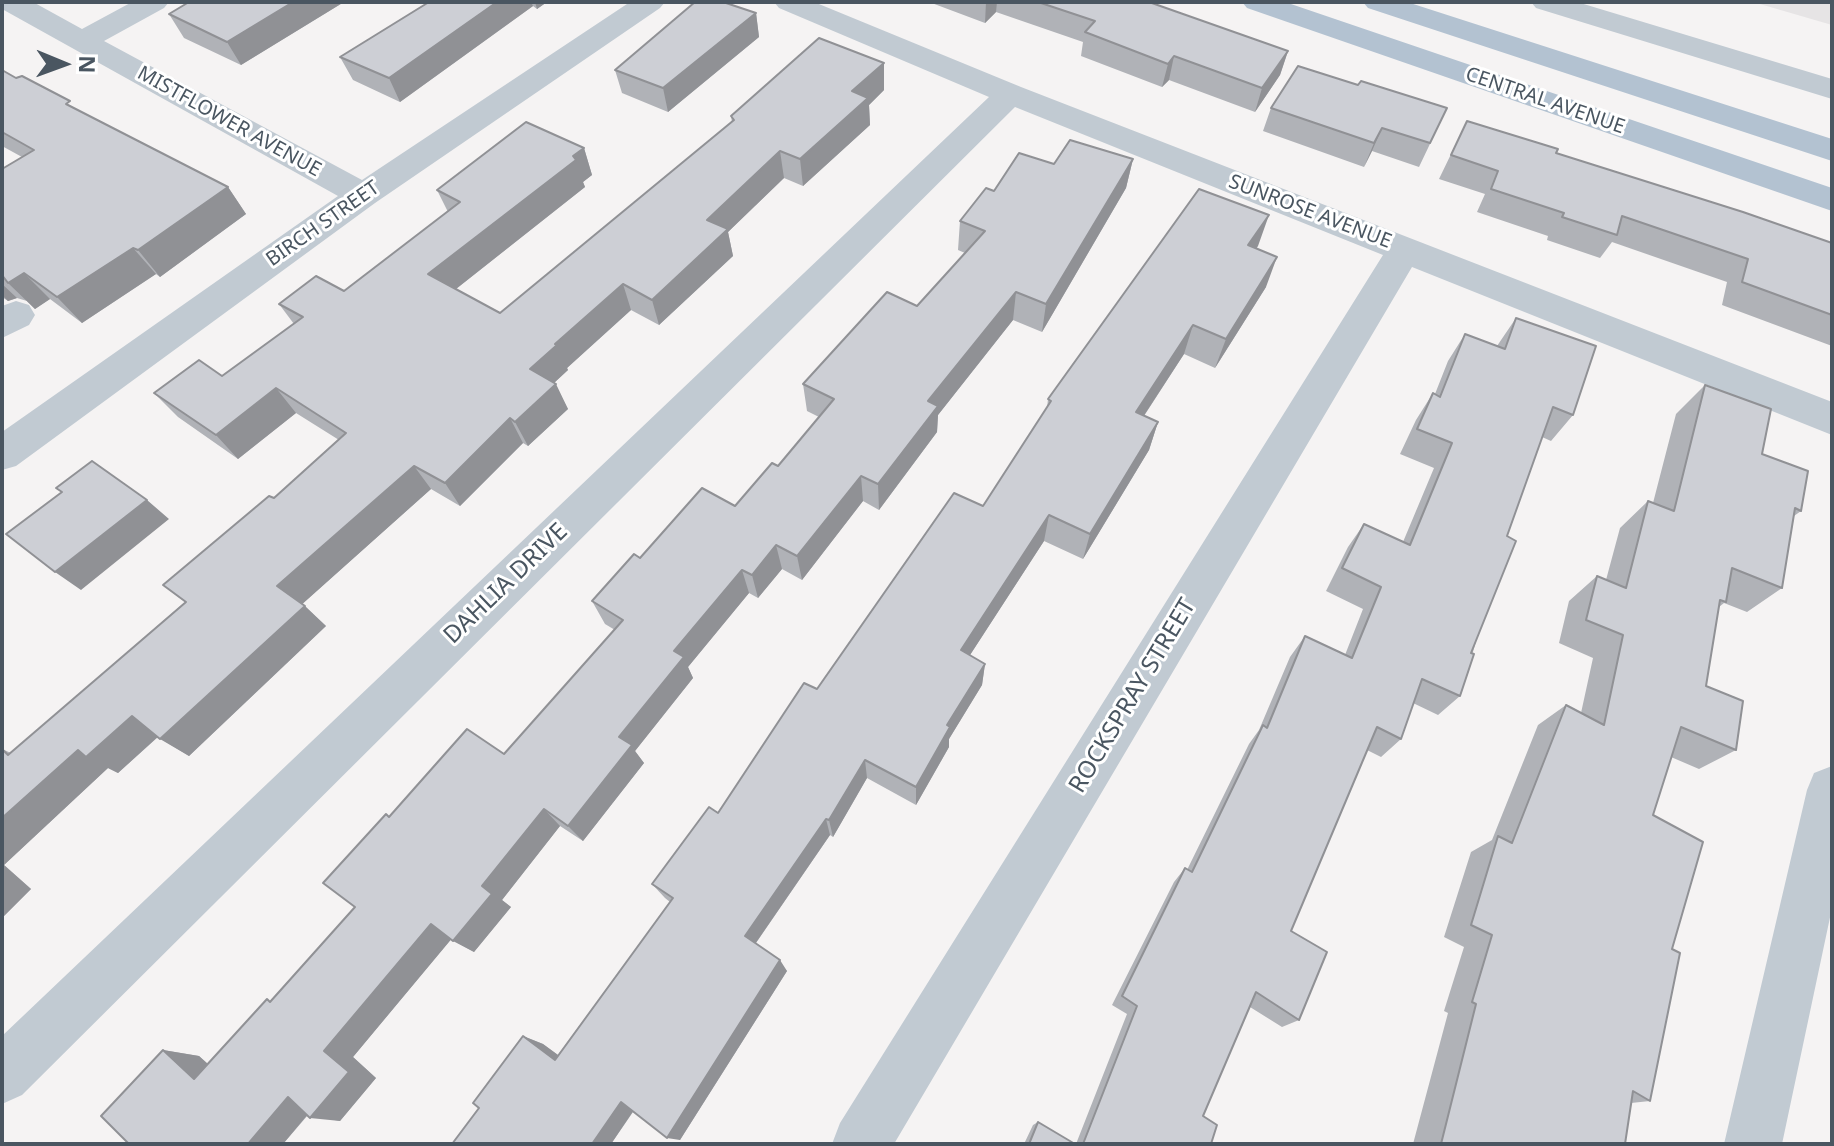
<!DOCTYPE html>
<html>
<head>
<meta charset="utf-8">
<style>
	body { margin:0 }
	#map { position:relative; width:1834px; height:1146px; overflow:hidden; background:#f5f3f3; font-family:"Noto Sans",sans-serif }
	canvas { display:block }
	.frame { position:absolute; inset:0; border:4px solid #4a5661; pointer-events:none }
	.north { position:absolute; left:24px; top:24px; width:80px; height:80px; -webkit-text-stroke:6px #fff; paint-order:stroke; rotate:91deg; font-size:22px; font-weight:700; line-height:32px; text-align:center; color:#4a5661 }
	.north::after { content:''; display:block; margin:auto; width:28px; height:36px; background:#4a5661; clip-path:polygon(50% 0,100% 100%,50% 72%,0 100%) }
</style>
</head>
<body>
<div id="map">
<canvas width="1834" height="1146"></canvas>
<div class="frame"></div>
<div class="north">N</div>
</div>
<script>
const ctx = document.querySelector('canvas').getContext('2d');
ctx.lineJoin = 'round';
function paint(path, color) { ctx.fillStyle = color; ctx.fill(path, 'evenodd'); }
const shape = rows => new Path2D(rows.map(r => 'M' + r).join(''));
function trace(path, color, width, dash) { ctx.strokeStyle = color; ctx.lineWidth = width; ctx.lineCap = dash ? 'butt' : 'round'; ctx.setLineDash(dash || []); ctx.stroke(path); }
function write(font, color, halo, rows, align = 'center') {
  ctx.font = font + ' "Noto Sans",sans-serif'; ctx.lineWidth = 6; ctx.setLineDash([]); ctx.textBaseline = 'middle'; ctx.strokeStyle = halo; ctx.fillStyle = color; for (const [text, x, y, turn = 0] of rows) {
    ctx.save(); ctx.translate(x, y); ctx.rotate((+turn || 0) * Math.PI / 180); ctx.textAlign = isNaN(turn) ? turn : align; if (halo) ctx.strokeText(text, 0, 0); ctx.fillText(text, 0, 0); ctx.restore();
  }
}
paint(shape([
	[1753,2,1832,2,1832,26,1832,25]
]), '#e6e4e5');
paint(shape([
	[2,2,33,2,82,29,132,2,169,2,164,8,104,41,362,180,630,2,665,2,660,8,375,203,16,466,2,470,2,432,338,196,2,9,2,2],
	[774,2,814,2,1021,87,1832,402,1832,435,1412,267,894,1144,832,1144,840,1123,1383,255,1015,107,22,1095,2,1104,2,1036,989,97,779,8,774,2],
	[1531,2,1577,2,1832,79,1832,99,1536,8,1531,2],
	[16,301,29,305,35,315,29,325,2,338,2,306,16,301],
	[1832,766,1832,908,1782,1144,1724,1144,1807,790,1814,773,1832,766]
]), '#c1cad2');
paint(shape([
	[1242,2,1285,2,1832,188,1832,211,1247,8,1242,2],
	[1363,2,1407,2,1832,139,1832,161,1368,8,1363,2]
]), '#b3c2d1');
paint(shape([
	[344,2,241,65,184,38,169,14],
	[429,2,547,2,537,9,533,6,400,102,353,80,340,57],
	[929,2,1149,2,1288,51,1280,75,1255,112,1169,80,1162,87,1081,56,1083,42,996,12,985,23],
	[756,13,759,37,668,112,622,93,615,70],
	[884,63,884,90,869,105,870,125,803,186,784,178,728,232,733,256,659,325,631,310,567,368,568,370,554,383,568,409,528,446,523,443,460,506,431,489,302,604,326,626,189,756,158,737,118,773,108,768,4,865,31,889,2,918,2,749,11,753,185,602,163,585,274,498,339,440,296,413,238,459,178,417,154,393,222,376,294,324,279,304,344,291,448,212,437,190,584,148,592,175,583,182,585,187,456,289,500,313,732,122,731,116],
	[2,70,16,78,228,187,246,214,160,277,156,274,82,323,50,299,35,309,27,301,17,298,8,301,2,297,2,169,22,157,2,146],
	[1358,85,1447,108,1419,167,1372,151,1364,167,1263,131,1271,108],
	[1467,121,1556,153,1832,243,1832,346,1722,305,1727,282,1612,242,1600,258,1547,240,1548,236,1477,212,1485,194,1439,179],
	[1133,159,1126,188,1042,332,1013,320,938,415,937,432,879,510,863,501,802,580,782,569,758,598,749,593,688,667,693,678,635,751,644,763,583,841,560,826,502,900,511,907,474,952,451,939,353,1057,376,1078,340,1121,308,1115,283,1144,129,1144,163,1050,199,1056,208,1064,271,1000,355,907,390,817,504,754,615,630,605,624,592,601,640,558,735,506,778,466,819,417,807,411,803,384,917,306,965,253,958,250,960,221,994,191,1054,164],
	[1258,246,1256,248,1266,287,1215,368,1184,354,1144,416,1158,422,1149,450,1083,559,1044,541,970,655,985,664,982,685,949,739,949,747,916,805,867,778,833,837,830,835,756,943,787,971,680,1140,633,1112,611,1144,452,1144,479,1108,523,1036,543,1044,558,1055,670,902,665,898,652,884,718,813,817,689,983,506,1047,408,1048,399],
	[1516,318,1573,415,1551,441,1542,437,1507,536,1460,696,1438,715,1413,703,1401,739,1381,757,1367,750,1291,931,1299,1020,1282,1027,1250,1007,1203,1116,1211,1144,1076,1144,1127,1014,1112,1005,1174,882,1185,868,1187,870,1249,744,1259,730,1290,657,1305,636,1345,655,1363,609,1326,591,1348,547,1364,524,1403,542,1434,468,1400,454,1416,420,1433,393,1435,394,1448,361,1465,334,1497,346],
	[1705,385,1762,454,1801,511,1794,516,1782,588,1747,612,1724,603,1719,607,1706,686,1736,750,1699,769,1671,757,1653,815,1672,949,1650,1101,1631,1103,1625,1144,1413,1144,1448,1013,1444,1011,1464,947,1444,937,1471,852,1492,840,1538,725,1566,705,1581,713,1593,658,1559,643,1569,601,1597,576,1606,580,1620,528,1648,501,1653,503,1676,414],
	[1038,1122,1075,1144,1024,1144,1033,1125]
]), '#b0b2b7');
paint(shape([
	[293,2,344,2,241,65,227,42],
	[497,2,531,2,533,6,400,102,389,78],
	[535,2,547,2,537,9],
	[986,2,997,2,996,12,985,23],
	[756,13,759,37,668,112,663,88],
	[1288,51,1280,75,1255,112,1262,88],
	[1174,56,1169,80,1162,87,1168,64],
	[884,63,884,90,869,105,870,125,803,186,800,159,852,91],
	[1382,128,1372,151,1364,167,1374,143],
	[584,148,592,175,583,182,585,187,442,300,428,274],
	[780,151,784,178,728,232,733,256,659,325,652,300,707,220],
	[1133,159,1126,188,1042,332,1046,304],
	[228,187,246,214,160,277,138,250],
	[1269,215,1258,246,1238,275,1248,245],
	[133,248,156,274,82,323,57,297],
	[1277,257,1266,287,1215,368,1226,339],
	[24,273,50,299,35,309,8,283],
	[2,284,17,298,8,301,2,295],
	[623,284,631,310,567,368,568,370,542,394,530,369,555,344],
	[1016,292,1013,320,938,415,937,432,879,510,878,484,928,401],
	[1193,325,1184,354,1128,440,1136,412],
	[556,384,568,409,528,446,515,422],
	[276,388,296,413,238,459,216,435],
	[510,418,523,443,460,506,445,483],
	[1158,422,1149,450,1083,559,1090,534],
	[414,466,431,489,299,607,277,586],
	[861,476,863,501,802,580,797,556],
	[147,500,169,519,81,590,55,572],
	[1049,515,1044,541,959,672,961,650],
	[776,545,782,569,758,598,752,575],
	[742,570,749,593,688,667,693,678,635,751,644,763,583,841,568,826,619,737,674,651],
	[305,606,326,626,189,756,160,739],
	[985,664,982,685,949,739,949,747,916,805,916,787,947,725],
	[132,716,162,733,118,773,108,768,4,865,31,889,2,918,2,818,78,750],
	[865,760,867,778,833,837,829,820],
	[544,809,560,826,502,900,511,907,474,952,453,941,482,886],
	[826,819,830,835,753,947,745,936],
	[431,924,454,936,353,1057,376,1078,340,1121,310,1118,324,1051],
	[780,960,787,971,680,1140,667,1138],
	[523,1036,543,1044,573,1066,555,1060],
	[163,1050,199,1056,230,1084,194,1079],
	[288,1097,319,1101,283,1144,248,1144],
	[621,1102,636,1107,611,1144,592,1144]
]), '#909195');
const building = shape([
	[189,2,293,2,227,42,169,14,189,2],
	[429,2,497,2,389,78,340,57,429,2],
	[695,2,723,2,756,13,663,88,615,70,695,2],
	[1038,2,1149,2,1288,51,1262,88,1174,56,1168,64,1085,32,1095,21,1038,2],
	[819,38,884,63,852,91,868,98,800,159,780,151,707,220,728,229,652,300,623,284,555,344,557,345,530,369,556,384,515,422,510,418,445,483,414,466,277,586,305,606,160,739,132,716,86,757,78,750,2,818,2,749,8,755,186,602,163,585,269,496,274,498,346,433,276,388,216,435,154,393,199,360,222,376,303,317,279,304,316,276,344,291,460,202,437,190,526,122,584,148,573,156,576,160,428,274,500,313,734,120,731,116,819,38],
	[1298,66,1358,85,1361,81,1447,108,1430,143,1382,128,1374,143,1271,108,1298,66],
	[2,70,16,78,22,76,70,101,66,104,228,187,138,250,133,248,57,297,24,273,8,283,2,275,2,169,34,150,2,132,2,70],
	[1467,121,1558,149,1556,153,1743,212,1832,243,1832,315,1742,282,1748,259,1622,216,1617,235,1562,217,1564,213,1491,189,1498,171,1451,155,1467,121],
	[1070,140,1133,159,1046,304,1016,292,928,401,938,406,878,484,861,476,797,556,776,545,752,575,742,570,674,651,684,657,619,737,632,745,568,826,544,809,482,886,492,894,453,941,431,924,324,1051,349,1072,310,1118,288,1097,248,1144,129,1144,101,1116,163,1050,194,1079,267,999,270,1002,355,907,323,883,386,814,389,817,467,729,504,754,623,620,592,601,634,554,640,558,702,488,735,506,772,463,778,466,834,399,803,384,887,292,917,306,985,231,960,221,986,188,994,191,1019,153,1054,164,1070,140],
	[1199,189,1269,215,1248,245,1277,257,1226,339,1193,325,1136,412,1158,422,1090,534,1049,515,961,650,985,664,947,725,950,727,916,787,865,760,829,820,826,819,745,936,780,960,667,1138,621,1102,592,1144,452,1144,479,1108,473,1103,523,1036,555,1060,673,898,652,884,709,807,718,813,804,683,817,689,954,493,983,506,1051,401,1048,399,1199,189],
	[1516,318,1596,346,1573,415,1553,407,1507,536,1516,541,1471,653,1474,654,1460,696,1422,679,1401,739,1377,727,1291,931,1327,952,1299,1020,1256,992,1203,1116,1217,1125,1211,1144,1083,1144,1137,1006,1122,996,1185,868,1192,872,1263,725,1267,728,1305,636,1352,658,1381,587,1342,568,1364,524,1410,545,1452,443,1417,429,1433,393,1440,397,1465,334,1505,349,1516,318],
	[1705,385,1771,409,1762,454,1808,471,1801,511,1795,508,1782,588,1732,568,1726,602,1720,600,1706,686,1743,701,1736,750,1681,727,1653,815,1703,842,1672,949,1680,953,1650,1101,1633,1091,1625,1144,1441,1144,1476,1004,1472,1002,1492,935,1471,925,1498,836,1512,843,1566,705,1604,725,1623,635,1586,620,1597,576,1626,588,1648,501,1674,511,1705,385],
	[92,461,147,500,55,572,6,534,62,492,56,488,92,461],
	[1038,1122,1075,1144,1029,1144,1038,1122]
]);
paint(building, '#cdcfd5');
trace(building, '#909195', 2);
write('20px', '#4a5661', '#fff', [
	["CENTRAL AVENUE",1545,101,19],
	["MISTFLOWER AVENUE",229,122,29],
	["SUNROSE AVENUE",1310,212,21],
	["BIRCH STREET",323,224,-35]
]);
write('24px', '#4a5661', '#fff', [
	["DAHLIA DRIVE",506,584,-44],
	["ROCKSPRAY STREET",1133,696,-59]
]);
</script>
</body>
</html>
